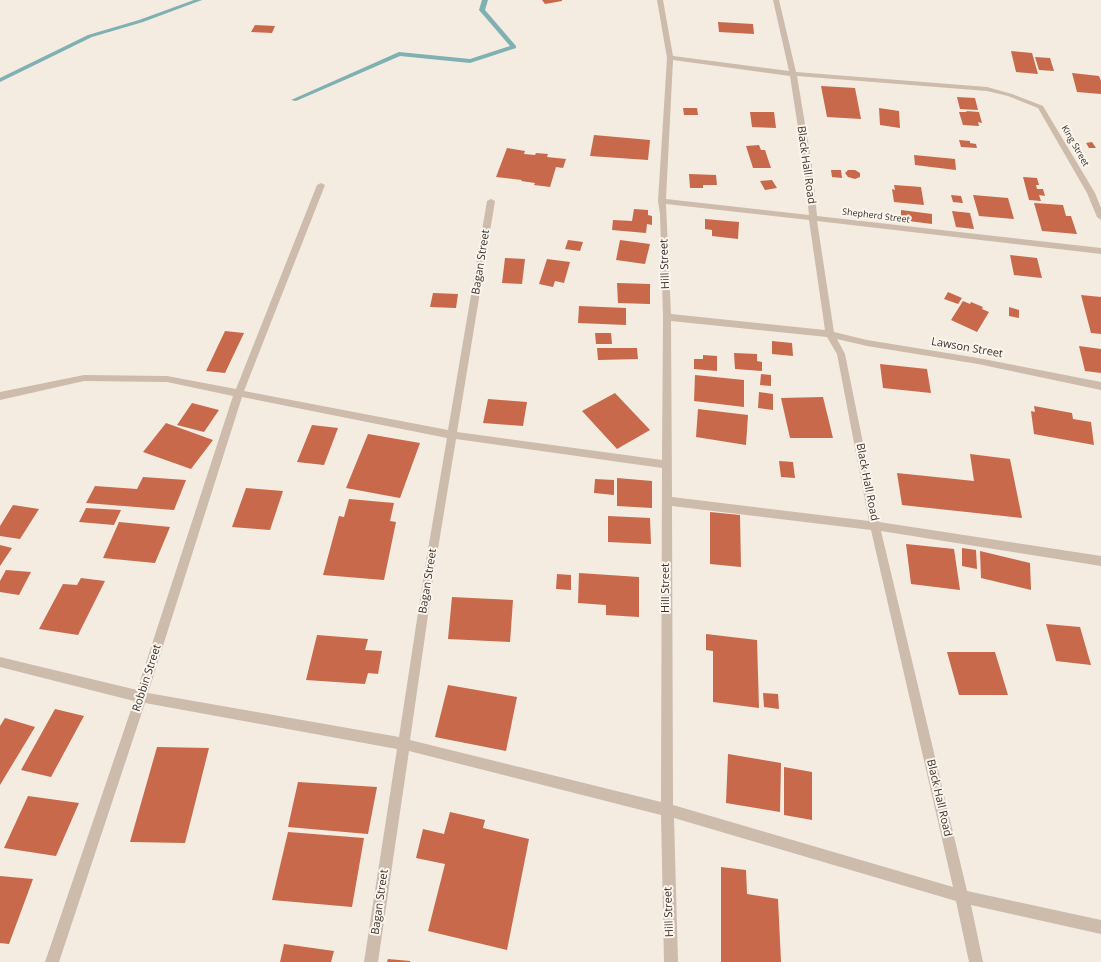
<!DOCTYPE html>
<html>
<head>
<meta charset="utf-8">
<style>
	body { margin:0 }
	canvas { display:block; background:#f4ebe1 }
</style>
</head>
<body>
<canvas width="1101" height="962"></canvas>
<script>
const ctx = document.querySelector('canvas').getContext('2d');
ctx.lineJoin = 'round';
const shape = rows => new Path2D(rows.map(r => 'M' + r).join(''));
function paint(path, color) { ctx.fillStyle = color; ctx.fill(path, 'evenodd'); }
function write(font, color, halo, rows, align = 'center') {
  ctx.font = font + ' "Open Sans",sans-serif'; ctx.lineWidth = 4; ctx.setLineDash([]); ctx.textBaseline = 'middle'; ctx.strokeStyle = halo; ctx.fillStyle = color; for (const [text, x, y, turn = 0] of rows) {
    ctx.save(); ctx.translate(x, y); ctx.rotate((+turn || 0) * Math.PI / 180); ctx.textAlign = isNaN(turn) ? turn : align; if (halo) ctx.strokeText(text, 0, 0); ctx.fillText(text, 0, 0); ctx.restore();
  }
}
paint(shape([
	[194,0,202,0,143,22,92,37,0,82,0,78,88,35,139,20,194,0],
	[482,0,488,0,485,10,516,46,516,48,470,63,400,56,296,101,291,100,399,52,470,59,510,46,479,10,482,0]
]), '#7fb0b2');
paint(shape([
	[542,0,562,0,562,1,545,4],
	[718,22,753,24,754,34,719,32],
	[255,25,275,26,272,33,251,32],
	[1011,51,1032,53,1038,74,1016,72],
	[1035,57,1050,58,1054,71,1039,70],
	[1072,73,1099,76,1101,81,1101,94,1077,92],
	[821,86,855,88,861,119,827,117],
	[957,97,975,98,978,110,960,109],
	[683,108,697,108,698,115,684,115],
	[879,108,899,111,900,128,880,125],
	[966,111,979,112,982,123,978,122,979,126,963,125,959,112,967,112],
	[750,112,774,112,776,128,752,127],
	[594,135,650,140,648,160,590,156],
	[959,140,970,141,970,143,976,144,977,148,961,147],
	[1092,142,1096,148,1089,148,1086,143],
	[759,145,761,150,765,150,771,168,753,168,746,146],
	[507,148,525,151,524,154,535,155,536,153,548,154,547,157,566,159,563,168,556,167,550,187,534,185,535,183,521,181,522,180,496,177],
	[914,155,955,159,956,170,915,165],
	[831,170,841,170,842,178,832,177],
	[848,170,855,170,860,173,860,177,855,179,848,177,845,173],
	[689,174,716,175,717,185,703,185,703,188,690,188],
	[1023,177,1037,178,1039,185,1036,185,1037,189,1043,189,1045,196,1039,195,1041,201,1029,200],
	[772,180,777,188,765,190,760,181],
	[894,185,921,187,924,205,894,202,892,189,895,190],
	[951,195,961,196,963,203,953,202],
	[973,195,1008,198,1014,219,979,216],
	[1034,203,1063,205,1066,216,1071,216,1077,234,1042,231],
	[634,209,648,210,648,215,652,216,652,225,647,224,646,233,612,230,613,220,632,221],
	[901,210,932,214,932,224,901,220],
	[952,211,970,213,974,229,956,227],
	[705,219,739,222,738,239,712,236,712,230,705,229],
	[568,240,583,242,580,251,565,249],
	[620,240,650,244,645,264,616,260],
	[1010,255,1037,258,1042,278,1014,275],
	[505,258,525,259,522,284,502,283],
	[547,259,570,262,564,283,555,281,553,287,539,284],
	[617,283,650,284,650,304,618,303],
	[948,292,962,298,958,304,944,299],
	[433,293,458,294,456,308,430,307],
	[1081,295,1101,297,1101,334,1091,333],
	[963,301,970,304,971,302,983,307,982,309,989,312,977,332,951,320],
	[579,306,626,308,626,325,578,323],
	[1009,307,1019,310,1019,318,1009,316],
	[225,331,244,333,225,373,206,371],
	[595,333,611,333,612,344,596,344],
	[772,341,792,343,793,356,772,354],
	[1079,346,1101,349,1101,373,1085,371],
	[597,348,637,348,638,359,598,360],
	[734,353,757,354,757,361,762,362,762,371,735,369],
	[703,355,717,356,717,371,694,369,694,359,703,359],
	[880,364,927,369,931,393,883,388],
	[761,374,771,375,771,386,760,385],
	[695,375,744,380,744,407,694,401],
	[759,392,773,394,773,410,758,408],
	[615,393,650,430,617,449,582,411],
	[823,397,833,438,790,438,781,398],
	[488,399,527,402,523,426,483,423],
	[192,403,219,410,204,432,177,425],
	[1034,406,1072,413,1073,419,1091,422,1094,445,1034,434,1031,411,1035,412],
	[698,409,748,415,746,445,696,437],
	[166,423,213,440,191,469,143,452],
	[312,425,338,428,324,465,297,462],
	[368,434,420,443,400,498,346,488],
	[970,454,1010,459,1022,518,902,505,897,473,974,481],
	[779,461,793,462,795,478,781,477],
	[143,477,186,480,174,510,86,503,95,486,137,489],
	[617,478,652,481,652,508,617,506],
	[595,479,614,480,614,495,594,493],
	[246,488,283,491,270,530,232,527],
	[349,499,394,503,390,521,396,522,384,580,323,575,339,516,344,517],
	[13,505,39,509,20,539,0,536,0,526],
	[86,508,121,510,114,525,79,522],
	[710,512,740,515,741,567,710,564],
	[608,516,650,518,651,544,608,542],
	[119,522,170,527,155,563,103,558],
	[906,544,954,549,960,590,911,584],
	[0,545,12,548,0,566],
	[962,548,976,550,977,569,962,566],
	[980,551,1030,563,1031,590,981,578],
	[6,570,31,572,19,595,0,592,0,581],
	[579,573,639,577,639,617,606,615,606,605,578,603],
	[557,574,571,575,571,590,556,589],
	[81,578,105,581,78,635,39,629,63,584,77,585],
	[452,597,513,600,510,642,448,639],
	[1046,624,1080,627,1091,665,1056,661],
	[706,634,757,640,759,708,713,702,713,651,706,650],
	[317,635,368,639,365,650,382,651,378,674,368,673,365,684,306,680],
	[947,652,995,652,1008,695,959,695],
	[448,685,517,697,506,751,435,737],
	[763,693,778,694,779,709,764,707],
	[55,709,84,716,51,777,21,770],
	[5,718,35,727,0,785,0,726],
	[157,747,209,748,185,843,130,842],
	[728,754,781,763,780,812,726,803],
	[784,767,812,772,812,820,784,815],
	[298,782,377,787,368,834,288,827],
	[28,796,79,803,56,856,4,848],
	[450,812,485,820,483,828,529,839,507,950,428,931,445,864,416,858,423,829,444,834],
	[288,832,364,838,352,907,272,900],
	[721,867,746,870,747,894,778,899,781,962,721,962],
	[0,876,33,879,9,944,0,943],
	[284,944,334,951,331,962,280,962],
	[388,959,410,961,410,962,387,962]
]), '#c8694b');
paint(shape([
	[657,0,663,0,673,56,789,71,773,0,779,0,796,72,987,87,1012,94,1043,106,1095,193,1101,208,1101,220,1097,217,1087,193,1038,108,1008,96,987,91,797,76,812,166,817,216,1101,248,1101,254,817,221,834,332,867,340,978,358,1101,382,1101,390,978,364,867,346,837,339,845,354,879,522,1101,556,1101,566,881,531,967,891,1101,920,1101,934,971,905,983,962,969,962,956,901,674,818,678,962,664,962,661,815,409,751,378,962,364,962,397,749,145,703,59,962,45,962,134,701,0,667,0,657,137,690,233,396,167,382,84,381,0,400,0,392,84,375,167,376,236,389,317,185,321,183,325,185,244,391,448,430,487,201,491,199,495,201,457,432,662,460,663,317,660,214,658,201,667,58,657,0],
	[673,60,790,76,804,166,809,215,666,199,673,60],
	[666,204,809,220,825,330,671,314,666,204],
	[671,321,827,337,837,354,869,521,672,497,671,321],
	[242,397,447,438,425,567,399,737,148,693,242,397],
	[456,439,662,468,661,802,410,740,435,567,456,439],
	[672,506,871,530,953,887,673,805,672,506]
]), '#cdbbac');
write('9px', '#3b302b', '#fbf5ee', [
	["King Street",1075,146,60],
	["Shepherd Street",876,216,7]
]);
write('11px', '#3b302b', '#fbf5ee', [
	["Black Hall Road",806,165,82],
	["Bagan Street",481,262,-81],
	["Hill Street",665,264,-92],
	["Lawson Street",967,348,10],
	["Black Hall Road",867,482,79],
	["Bagan Street",428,581,-81],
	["Hill Street",666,588,-90],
	["Robbin Street",147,678,-72],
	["Black Hall Road",939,798,77],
	["Bagan Street",380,902,-82],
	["Hill Street",669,912,-92]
]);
</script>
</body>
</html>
